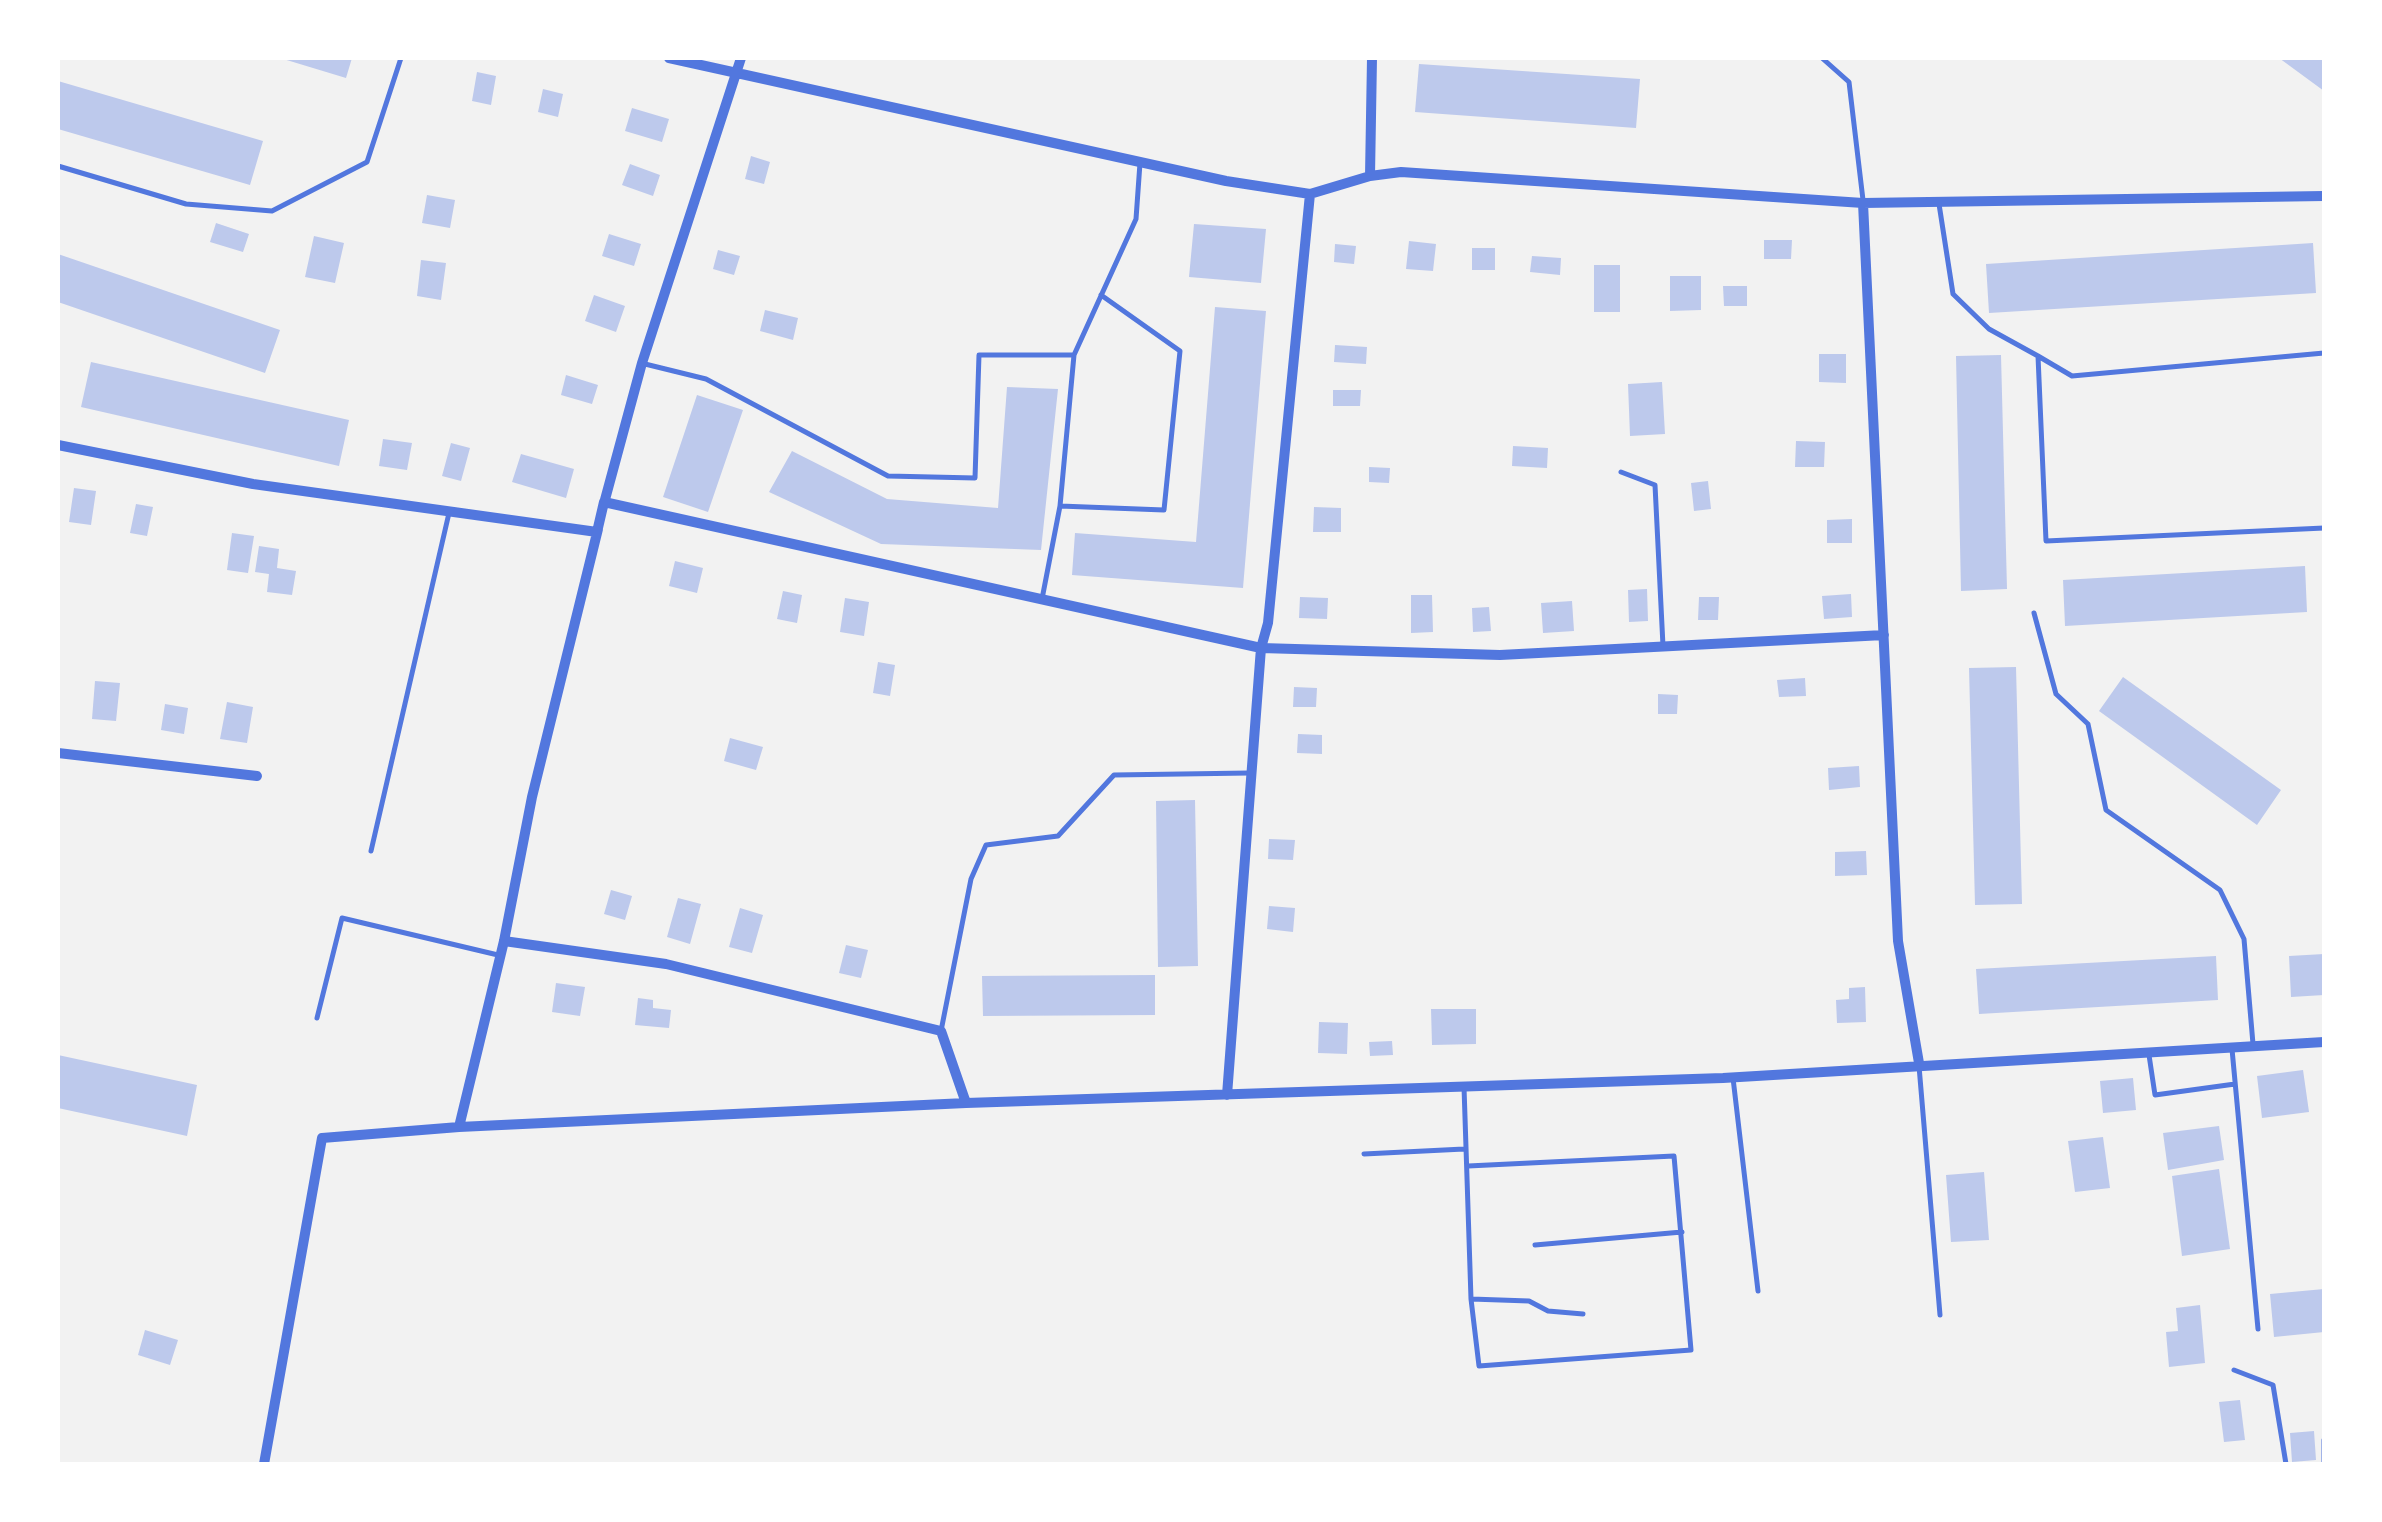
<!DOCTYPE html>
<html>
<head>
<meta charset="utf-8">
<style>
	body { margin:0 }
	#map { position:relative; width:2382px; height:1522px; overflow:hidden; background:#f2f2f2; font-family:Ubuntu,sans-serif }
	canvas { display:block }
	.frame { position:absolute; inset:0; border:60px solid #fff; pointer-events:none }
</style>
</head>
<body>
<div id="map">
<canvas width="2382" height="1522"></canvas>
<div class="frame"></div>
</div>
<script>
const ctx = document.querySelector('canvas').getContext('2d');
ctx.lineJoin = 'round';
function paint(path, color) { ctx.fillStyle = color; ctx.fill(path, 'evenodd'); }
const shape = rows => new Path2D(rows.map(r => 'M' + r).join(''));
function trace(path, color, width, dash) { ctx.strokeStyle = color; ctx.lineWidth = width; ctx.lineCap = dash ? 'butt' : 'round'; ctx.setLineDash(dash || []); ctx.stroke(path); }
paint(shape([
	[280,58,352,58,346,78],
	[2279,58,2324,58,2324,91],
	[1419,64,1640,79,1636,128,1415,112],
	[477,72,496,76,491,105,472,101],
	[58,81,263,141,250,185,58,129],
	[543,89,563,94,558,117,538,112],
	[632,108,669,119,662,142,625,131],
	[751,156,770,162,764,184,745,179],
	[630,164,660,175,653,196,622,185],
	[427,195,455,200,450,228,422,223],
	[216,223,249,234,243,252,210,242],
	[1194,224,1266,229,1261,283,1189,277],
	[609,234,641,244,634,266,602,256],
	[314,236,344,243,335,283,305,277],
	[1764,240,1792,240,1791,259,1764,259],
	[1409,241,1436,244,1433,271,1406,269],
	[2313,243,2316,293,1989,313,1986,264],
	[1335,244,1356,246,1354,264,1334,262],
	[1472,248,1495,248,1495,270,1472,270],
	[718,250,740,256,734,275,713,269],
	[58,254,280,330,265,373,58,302],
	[1532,256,1561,258,1560,275,1530,272],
	[421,260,446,263,441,300,417,296],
	[1594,265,1620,265,1620,312,1594,312],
	[1670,276,1701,276,1701,310,1670,311],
	[1723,286,1747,286,1747,306,1724,306],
	[594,295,625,306,616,332,585,321],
	[1215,307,1266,311,1243,588,1072,575,1075,533,1196,542],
	[765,310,798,318,793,340,760,331],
	[1335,345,1367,347,1366,364,1334,362],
	[1819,354,1846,354,1846,383,1819,382],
	[2001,355,2007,589,1961,591,1956,356],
	[91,362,349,420,339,466,81,407],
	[566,375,598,385,592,404,561,395],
	[1662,382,1665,434,1630,436,1628,384],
	[1007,387,1058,389,1041,550,881,544,769,492,792,451,887,499,998,508],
	[1333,390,1361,390,1360,406,1333,406],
	[697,395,743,410,708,512,663,497],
	[383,439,412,443,407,470,379,466],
	[1796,441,1825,442,1824,467,1795,467],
	[451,443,470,448,461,481,442,476],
	[1513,446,1548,448,1547,468,1512,466],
	[521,454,574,469,566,498,512,482],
	[1369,467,1390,468,1389,483,1369,482],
	[1708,481,1711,509,1694,511,1691,483],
	[74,488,96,491,91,525,69,522],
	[136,504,153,507,147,536,130,533],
	[1314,507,1341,508,1341,532,1313,532],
	[1852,519,1852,543,1827,543,1827,520],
	[232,533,254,536,248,573,227,570],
	[259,546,279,549,277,568,296,571,292,595,267,592,269,574,255,572],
	[675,561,703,568,697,593,669,586],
	[2305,566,2307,612,2065,626,2063,580],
	[1647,589,1648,621,1629,622,1628,590],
	[783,591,802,595,797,623,777,619],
	[1851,594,1852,617,1824,619,1822,596],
	[1411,595,1432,595,1433,632,1411,633],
	[1300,597,1328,598,1327,619,1299,618],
	[1699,597,1719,597,1718,620,1698,620],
	[845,598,869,602,864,636,840,632],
	[1572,601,1574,631,1543,633,1541,603],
	[1489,607,1491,631,1473,632,1472,608],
	[878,662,895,665,890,696,873,693],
	[2016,667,2022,904,1975,905,1969,668],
	[2123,677,2281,790,2257,825,2099,711],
	[1805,678,1806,696,1779,697,1777,680],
	[95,681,120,683,116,721,92,719],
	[1294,687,1317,688,1316,707,1293,707],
	[1658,694,1678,695,1677,714,1658,714],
	[227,702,253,707,247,743,220,739],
	[165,704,188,708,184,734,161,730],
	[1298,734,1322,735,1322,754,1297,753],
	[730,738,763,747,756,770,724,761],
	[1859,766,1860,787,1829,790,1828,768],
	[1195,800,1198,966,1158,967,1156,801],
	[1269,839,1295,840,1293,860,1268,859],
	[1866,851,1867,875,1835,876,1835,852],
	[611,890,632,896,625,920,604,914],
	[678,898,701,904,690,944,667,937],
	[1269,906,1295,908,1293,932,1267,929],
	[740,908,763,915,752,953,729,947],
	[846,945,868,950,861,978,839,973],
	[2324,954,2324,995,2291,997,2289,956],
	[2216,956,2218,1000,1979,1014,1976,969],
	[1155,975,1155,1015,983,1016,982,976],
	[556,983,585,987,580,1016,552,1012],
	[1865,987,1866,1022,1837,1023,1836,1000,1849,999,1849,988],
	[638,998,653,1000,653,1008,671,1010,669,1028,635,1025],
	[1431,1009,1476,1009,1476,1044,1432,1045],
	[1319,1022,1348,1023,1347,1054,1318,1053],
	[1392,1041,1393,1055,1370,1056,1369,1042],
	[58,1055,197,1085,187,1136,58,1108],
	[2303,1070,2309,1112,2262,1118,2257,1076],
	[2133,1078,2136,1110,2103,1113,2100,1081],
	[2219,1126,2224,1160,2168,1170,2163,1133],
	[2103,1137,2110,1188,2075,1192,2068,1141],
	[2219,1169,2230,1249,2182,1256,2172,1176],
	[1984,1172,1989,1240,1951,1242,1946,1175],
	[2324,1289,2324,1332,2274,1337,2270,1294],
	[2200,1305,2205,1363,2169,1367,2166,1332,2178,1331,2176,1308],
	[145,1330,178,1340,170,1365,138,1355],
	[2240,1400,2245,1440,2224,1442,2219,1402],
	[2314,1431,2316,1460,2292,1462,2290,1433]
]), '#bdc9ec');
trace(shape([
	[1822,58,1849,82,1863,200],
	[58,166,186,204,272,211,367,162,401,58],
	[1939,204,1953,294,1989,329,2038,356,2046,541,2324,528],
	[2038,356,2072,376,2324,353],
	[645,364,706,379,888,476,975,478,979,355,1074,355],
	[1621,472,1655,485,1663,646],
	[1060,506,1164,510,1180,351,1101,295],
	[1042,599,1060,506,1074,355,1136,219,1140,163],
	[2034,613,2056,694,2088,724,2106,810,2220,890,2244,939,2253,1044],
	[371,851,449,513],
	[317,1018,342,918,498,955],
	[941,1031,971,879,986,845,1058,836,1114,775,1249,773],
	[2232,1049,2258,1329],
	[2149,1055,2155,1095,2235,1084],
	[1919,1066,1940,1315],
	[1733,1078,1758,1291],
	[1464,1087,1471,1299,1479,1366,1691,1350,1674,1156,1468,1166],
	[1364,1154,1464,1149],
	[1535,1245,1682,1232],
	[1471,1299,1529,1301,1548,1311,1583,1314],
	[2234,1370,2273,1385,2286,1464],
	[2324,1464,2324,1440]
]), '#5277de', 5);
trace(shape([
	[669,58,1226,181,1310,194,1370,176,1401,172,1863,203,2324,196],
	[1370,176,1372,58],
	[1863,203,1898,941,1919,1063],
	[58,445,253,484,597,532,604,502,1261,648,1500,655,1884,635],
	[603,507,642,363,741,58],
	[58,753,257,776],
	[504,941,666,964,941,1031,966,1103],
	[1227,1095,1261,648,1268,623,1310,194],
	[459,1127,504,941,532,797,598,529],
	[264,1464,322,1138,459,1127,966,1103,1723,1078,2324,1042]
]), '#5277de', 10);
</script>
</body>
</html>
